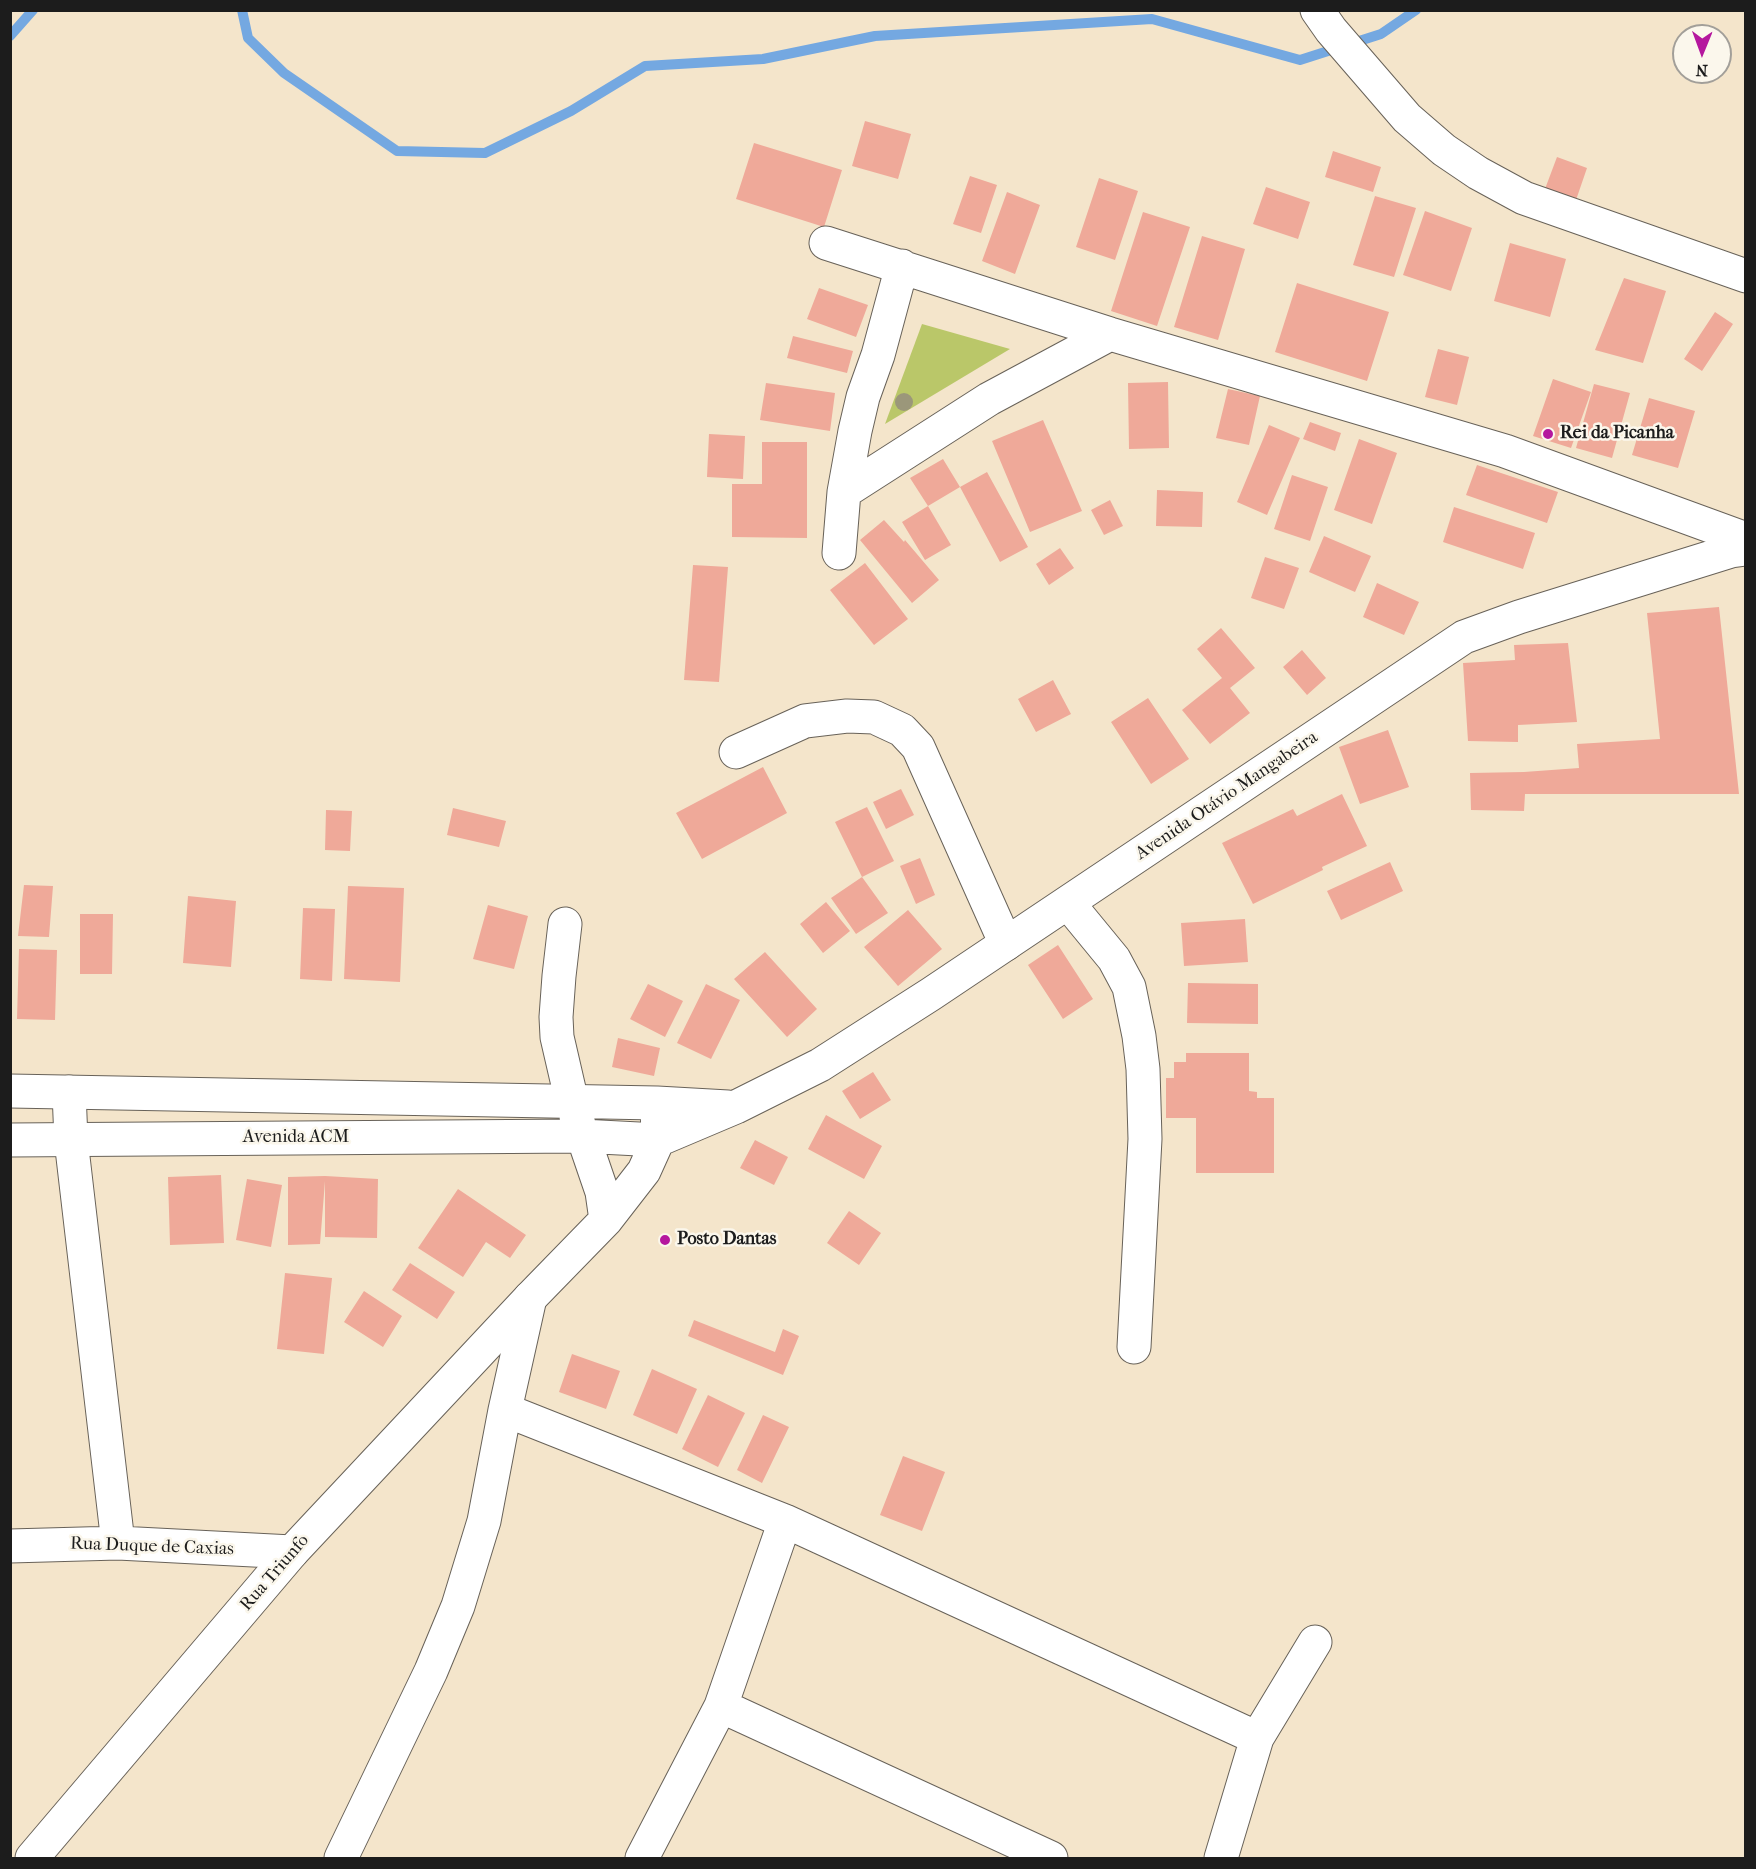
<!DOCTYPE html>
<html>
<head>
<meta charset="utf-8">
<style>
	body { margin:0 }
	#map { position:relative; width:1756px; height:1869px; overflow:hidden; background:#f4e5cb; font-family:"IM FELL French Canon",serif }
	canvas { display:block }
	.frame { position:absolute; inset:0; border:12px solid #1c1c1c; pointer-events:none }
	.north { position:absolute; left:1672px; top:24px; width:60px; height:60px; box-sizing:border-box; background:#fbf7ec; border:2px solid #a29f99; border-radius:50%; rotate:181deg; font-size:16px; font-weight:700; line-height:24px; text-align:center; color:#1c1c1c }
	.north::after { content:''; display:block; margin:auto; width:21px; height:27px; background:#b5179e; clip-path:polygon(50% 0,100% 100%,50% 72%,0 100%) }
</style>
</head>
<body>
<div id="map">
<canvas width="1756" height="1869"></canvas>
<div class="frame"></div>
<div class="north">N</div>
</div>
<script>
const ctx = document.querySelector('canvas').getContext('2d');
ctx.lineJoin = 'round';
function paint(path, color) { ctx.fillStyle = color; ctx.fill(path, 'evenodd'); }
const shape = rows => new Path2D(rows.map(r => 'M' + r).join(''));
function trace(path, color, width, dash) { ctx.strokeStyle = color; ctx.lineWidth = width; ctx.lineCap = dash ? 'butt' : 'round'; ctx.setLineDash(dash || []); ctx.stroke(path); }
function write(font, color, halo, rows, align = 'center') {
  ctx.font = font + ' "IM FELL French Canon",serif'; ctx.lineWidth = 5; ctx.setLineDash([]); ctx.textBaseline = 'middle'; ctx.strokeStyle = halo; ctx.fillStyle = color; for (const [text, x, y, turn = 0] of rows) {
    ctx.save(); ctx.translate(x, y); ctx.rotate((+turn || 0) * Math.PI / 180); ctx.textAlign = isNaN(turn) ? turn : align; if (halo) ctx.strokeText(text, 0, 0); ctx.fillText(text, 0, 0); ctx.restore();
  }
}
paint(shape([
	[922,324,1010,349,885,424]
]), '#bac769');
trace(shape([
	[242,10,248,38,284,73,397,151,485,153,571,111,645,66,763,59,875,36,1152,19,1300,60,1381,34,1416,10],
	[10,36,33,10]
]), '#74a8e1', 10);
paint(shape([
	[865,121,911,134,898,179,852,166],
	[754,143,842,170,824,227,736,199],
	[1333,151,1381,167,1373,192,1325,177],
	[1557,157,1587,168,1576,200,1545,189],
	[970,176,997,185,981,233,953,224],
	[1099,178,1138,191,1115,260,1076,247],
	[1266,187,1310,202,1298,239,1253,224],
	[1007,192,1040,205,1015,274,982,261],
	[1375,196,1416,208,1394,277,1353,265],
	[1425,211,1472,228,1451,291,1403,275],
	[1143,212,1190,227,1157,326,1111,311],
	[1202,236,1245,249,1218,340,1174,327],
	[1510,243,1566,259,1550,317,1494,301],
	[1624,278,1666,291,1643,363,1595,350],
	[1297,283,1389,312,1367,381,1275,352],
	[819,288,868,305,856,337,807,319],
	[1715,312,1733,324,1702,371,1684,359],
	[793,336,853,351,847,373,787,358],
	[1438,349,1469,357,1457,405,1425,397],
	[1553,379,1591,392,1571,448,1533,436],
	[1168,382,1169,448,1129,449,1128,383],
	[766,383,835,393,830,431,760,420],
	[1594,384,1630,393,1612,458,1576,448],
	[1228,389,1260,396,1249,445,1216,438],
	[1649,398,1695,411,1678,468,1632,455],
	[1043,420,1082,511,1030,532,992,441],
	[1310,422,1341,433,1335,451,1303,439],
	[1269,425,1300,438,1267,515,1237,502],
	[709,434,745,436,743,479,707,477],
	[1359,439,1397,453,1372,524,1334,510],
	[762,442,807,442,807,538,732,537,732,484,762,484],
	[943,459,960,487,928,506,910,478],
	[1477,465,1558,492,1547,523,1466,495],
	[987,472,1028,547,1000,562,960,487],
	[1292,475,1328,487,1310,541,1274,529],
	[1157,490,1203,492,1202,527,1156,526],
	[1110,500,1123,526,1104,535,1091,510],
	[928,506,951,545,925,560,902,522],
	[1454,507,1535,533,1523,569,1443,542],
	[884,520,904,542,905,540,939,580,912,603,860,540],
	[1324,536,1371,556,1355,592,1309,572],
	[1060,548,1074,568,1049,585,1036,564],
	[1265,557,1299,568,1284,609,1251,598],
	[865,563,908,619,874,645,830,590],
	[693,565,728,567,719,682,684,680],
	[1377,583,1419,602,1404,635,1363,617],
	[1719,607,1739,794,1525,794,1524,811,1471,810,1470,773,1524,772,1579,768,1577,744,1660,739,1647,613],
	[1221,628,1255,668,1230,688,1250,713,1210,744,1182,710,1222,678,1197,649],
	[1568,643,1577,722,1518,725,1518,742,1468,741,1463,663,1515,660,1514,645],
	[1302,650,1326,678,1307,695,1283,667],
	[1053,680,1071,714,1036,732,1018,699],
	[1148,698,1189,759,1151,784,1111,722],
	[1388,730,1409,787,1360,804,1339,747],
	[763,767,787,813,702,859,676,813],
	[901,789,914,815,886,829,873,802],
	[1342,794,1367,846,1322,867,1323,870,1253,904,1222,843,1293,809,1297,816],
	[867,807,894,861,862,877,888,913,856,934,831,898,862,877,835,822],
	[453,808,506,821,499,847,447,835],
	[326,810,352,811,350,851,325,850],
	[920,858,935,895,916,904,900,866],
	[1390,862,1403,891,1341,920,1327,891],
	[24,885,53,886,49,937,18,936],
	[348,886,404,888,400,982,344,979],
	[188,896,236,901,231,967,183,963],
	[826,902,850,931,823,953,800,924],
	[488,905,528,916,514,969,473,959],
	[303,908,335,909,332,981,300,979],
	[908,910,942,949,898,986,864,947],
	[80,914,113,914,112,974,80,974],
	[1245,919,1248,962,1184,966,1181,923],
	[1058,945,1093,999,1063,1019,1028,965],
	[19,949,57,950,55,1020,17,1019],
	[765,952,817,1009,787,1037,734,979],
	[1188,983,1258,984,1258,1024,1187,1023],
	[648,984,683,1001,665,1037,630,1019],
	[706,984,740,1000,711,1059,677,1043],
	[618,1038,660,1048,654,1076,612,1067],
	[1186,1053,1249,1053,1249,1091,1257,1092,1257,1098,1274,1098,1274,1173,1196,1173,1196,1118,1166,1118,1166,1078,1174,1078,1174,1062,1186,1062],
	[873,1072,891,1100,860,1119,842,1091],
	[826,1115,882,1146,864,1179,808,1149],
	[755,1140,788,1157,774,1185,740,1168],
	[221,1175,224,1243,170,1245,168,1177],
	[325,1176,378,1179,377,1238,325,1237,325,1181,320,1244,288,1245,288,1177],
	[247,1179,282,1185,271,1247,236,1240],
	[458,1189,526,1235,510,1258,486,1242,463,1277,418,1248],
	[849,1211,881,1233,859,1265,827,1243],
	[410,1263,455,1292,437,1319,392,1290],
	[285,1273,332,1278,324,1354,277,1349],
	[364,1291,402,1316,383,1347,344,1322],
	[694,1320,775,1352,783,1329,799,1336,783,1375,688,1336],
	[572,1354,620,1371,606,1409,559,1392],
	[652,1369,697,1389,677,1434,633,1415],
	[708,1395,745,1413,718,1467,682,1449],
	[763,1415,789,1427,762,1483,737,1470],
	[903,1456,945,1472,922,1531,880,1515]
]), '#efa999');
const minor = shape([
	[1317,10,1331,30,1407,118,1444,150,1478,173,1524,198,1746,276],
	[826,243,1110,334,1505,451,1746,539],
	[844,492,989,399,1110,334],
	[839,553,844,492,855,431,863,397,878,355,902,266],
	[736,752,805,721,847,716,874,717,902,730,918,747,1006,944],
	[1068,903,1114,959,1129,987,1139,1036,1143,1069,1145,1139,1134,1347],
	[565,924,559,976,556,1017,557,1037,572,1102],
	[69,1092,71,1140,118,1543],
	[505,1410,785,1521,1257,1738],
	[10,1546,118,1543,292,1552],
	[721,1706,1051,1858],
	[341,1858,431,1671,458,1606,484,1521,505,1410,530,1298],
	[642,1858,721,1706,785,1521],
	[1221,1858,1257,1738,1315,1642]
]);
const major = shape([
	[10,1091,657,1103,728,1107],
	[576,1116,602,1192,606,1220],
	[10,1140,581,1136,658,1140,736,1107,820,1065,931,994,1464,637,1519,617,1731,551,1746,549],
	[32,1858,292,1552,530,1298,606,1220,644,1171,658,1140,657,1103]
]);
trace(minor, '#686259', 35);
trace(major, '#686259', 35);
trace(minor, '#fff', 33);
trace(major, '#fff', 33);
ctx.fillStyle = '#9b977a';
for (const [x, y] of [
	[904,402]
]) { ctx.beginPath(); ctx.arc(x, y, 9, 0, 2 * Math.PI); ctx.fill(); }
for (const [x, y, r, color] of [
	[1548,434,6,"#b5179e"],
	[665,1240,6,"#b5179e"]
]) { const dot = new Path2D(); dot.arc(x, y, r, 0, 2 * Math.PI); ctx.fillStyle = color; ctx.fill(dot); trace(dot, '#fbf7ec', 2); }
write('bold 18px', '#1c1c1c', '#fbf7ec', [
	["Rei da Picanha",1560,434],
	["Posto Dantas",677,1240]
], 'left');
write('18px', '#1c1c1c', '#fbf7ec', [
	["Avenida Otávio Mangabeira",1227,796,-34],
	["Avenida ACM",296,1138],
	["Rua Duque de Caxias",152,1547,2],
	["Rua Triunfo",275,1573,-49]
]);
</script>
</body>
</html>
